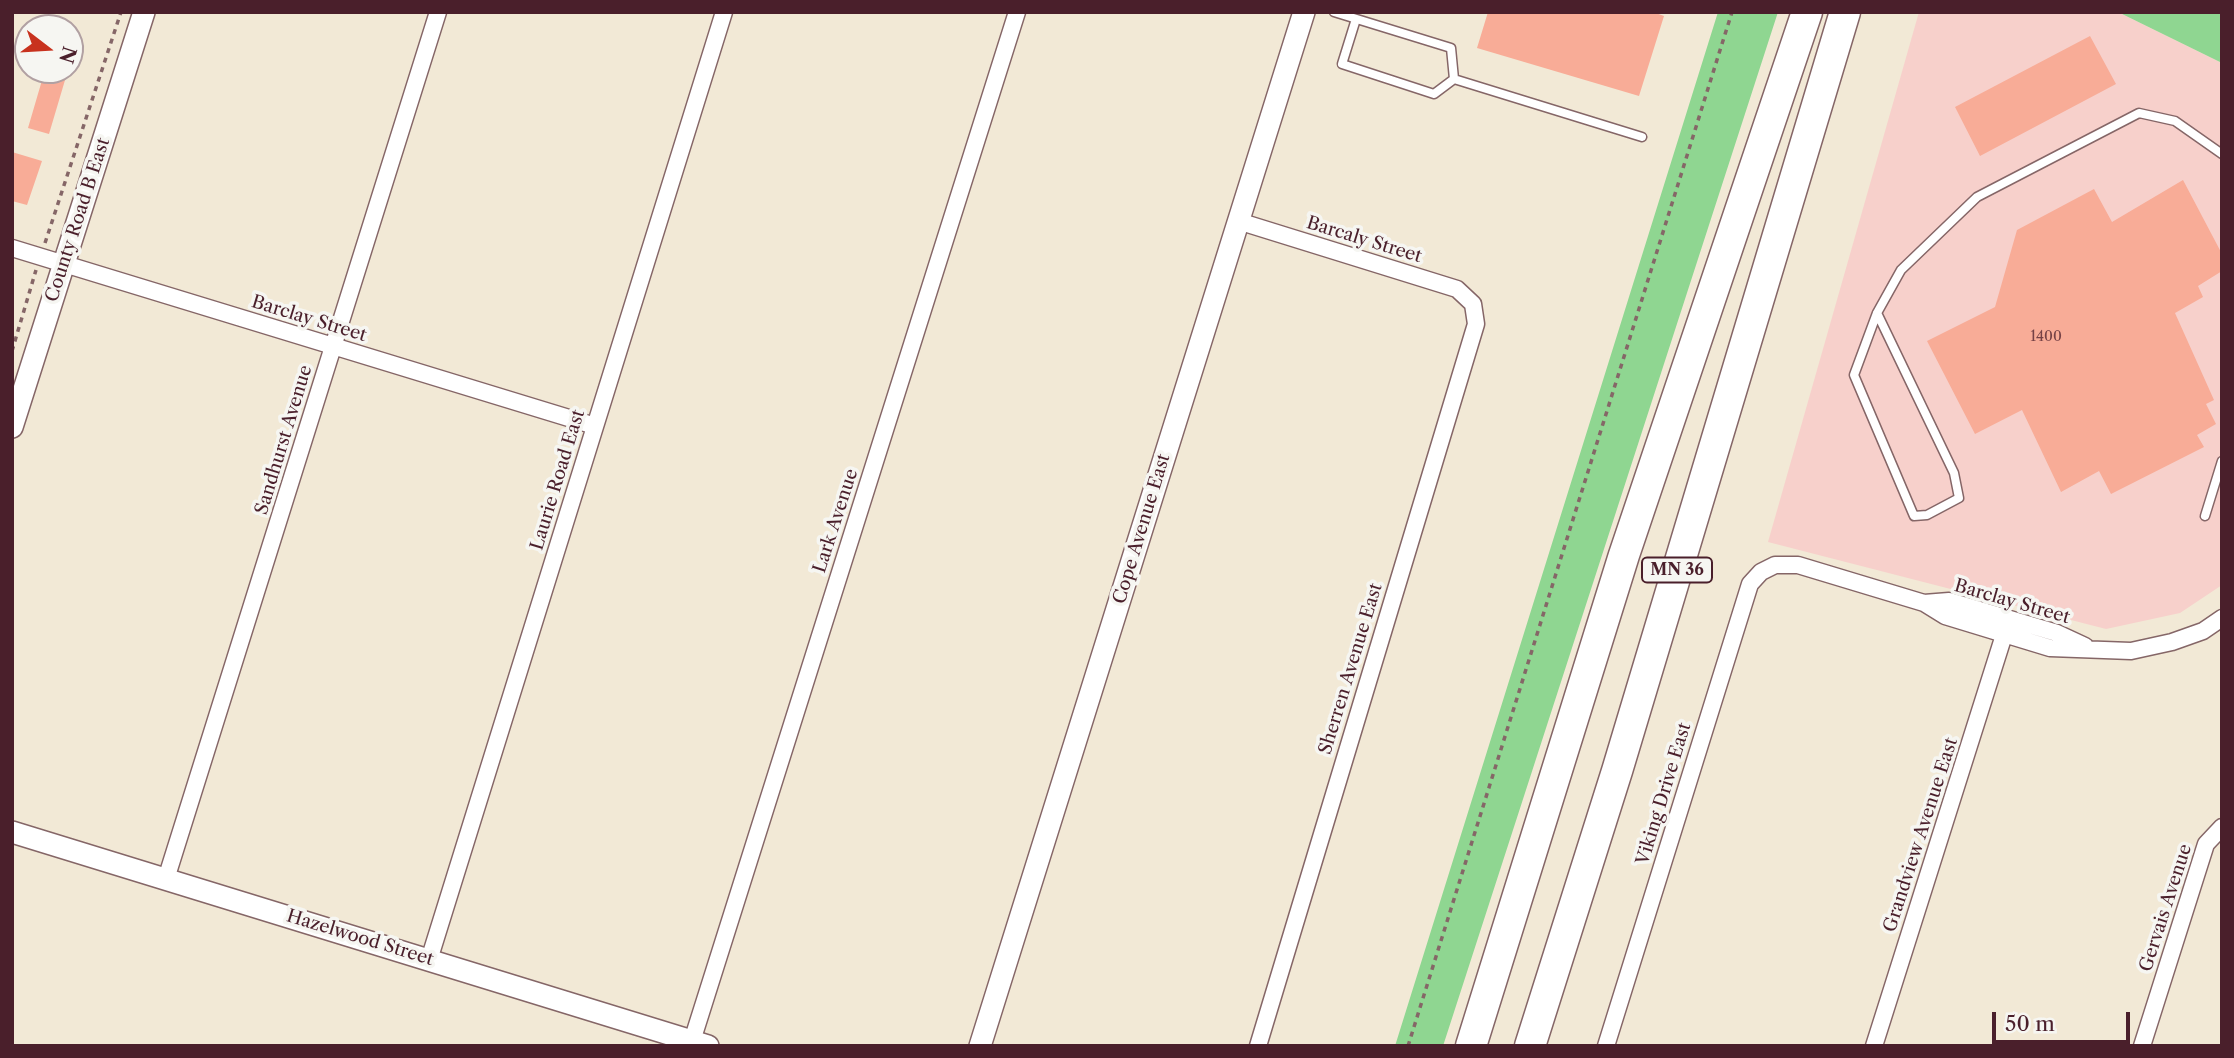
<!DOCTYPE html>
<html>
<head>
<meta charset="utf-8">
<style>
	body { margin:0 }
	#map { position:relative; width:2234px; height:1058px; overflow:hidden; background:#f2e9d6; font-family:"Libre Caslon Text",serif }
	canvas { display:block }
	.frame { position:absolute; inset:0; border:14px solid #4a1f2b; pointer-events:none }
	.north { position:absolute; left:14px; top:14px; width:70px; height:70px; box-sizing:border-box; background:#f6f6f2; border:2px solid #b1a0a2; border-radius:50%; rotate:107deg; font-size:19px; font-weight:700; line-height:28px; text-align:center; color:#4a1f2b }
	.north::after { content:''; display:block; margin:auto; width:24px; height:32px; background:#c8321e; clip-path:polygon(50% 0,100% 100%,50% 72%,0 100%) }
	.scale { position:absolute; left:1992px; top:1012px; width:138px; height:32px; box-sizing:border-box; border:4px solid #4a1f2b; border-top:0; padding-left:9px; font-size:21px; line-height:24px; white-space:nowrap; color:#4a1f2b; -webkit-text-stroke:5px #f6f6f2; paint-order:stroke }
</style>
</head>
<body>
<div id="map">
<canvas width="2234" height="1058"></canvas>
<div class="frame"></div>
<div class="north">N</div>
<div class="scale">50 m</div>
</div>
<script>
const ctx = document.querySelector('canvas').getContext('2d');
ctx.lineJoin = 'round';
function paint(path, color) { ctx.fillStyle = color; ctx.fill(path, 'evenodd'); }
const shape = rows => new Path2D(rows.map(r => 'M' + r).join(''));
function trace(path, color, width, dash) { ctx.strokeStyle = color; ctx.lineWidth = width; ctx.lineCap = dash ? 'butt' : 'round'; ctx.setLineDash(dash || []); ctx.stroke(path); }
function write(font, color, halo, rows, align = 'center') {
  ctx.font = font + ' "Libre Caslon Text",serif'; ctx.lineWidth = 7; ctx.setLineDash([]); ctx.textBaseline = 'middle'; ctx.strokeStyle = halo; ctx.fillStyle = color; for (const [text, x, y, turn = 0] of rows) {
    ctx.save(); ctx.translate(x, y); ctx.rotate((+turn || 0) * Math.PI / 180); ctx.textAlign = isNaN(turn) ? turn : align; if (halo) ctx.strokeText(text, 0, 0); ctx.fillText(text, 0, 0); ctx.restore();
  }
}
paint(shape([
	[1919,12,2118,12,2222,63,2222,585,2180,613,2106,629,1768,542]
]), '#f7d0cb');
paint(shape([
	[1718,12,1778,12,1443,1046,1395,1046],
	[2118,12,2222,12,2222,63]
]), '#8fd691');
paint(shape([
	[1488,12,1653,12,1664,16,1639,96,1477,48],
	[2090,36,2116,84,1980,156,1955,107],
	[45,70,68,70,49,134,28,128],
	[12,152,42,161,27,205,12,201],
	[2183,180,2222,254,2222,271,2198,286,2203,297,2175,313,2214,400,2206,404,2216,424,2197,435,2204,447,2111,494,2099,471,2061,492,2022,410,1975,434,1927,341,1995,307,2017,230,2094,189,2112,222]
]), '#f8ac97');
const service = shape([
	[1334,12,1451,48,1454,79],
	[1356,19,1342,64,1434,94,1454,79],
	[1454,79,1642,137],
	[1877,313,1954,473,1959,498,1927,515,1914,516,1854,375,1877,313,1901,270,1977,197,2139,113,2175,121,2222,154],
	[2205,516,2222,461]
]);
const minor = shape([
	[1238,221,1457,289,1473,304,1476,324,1258,1046],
	[12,248,595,426],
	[1924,603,1949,601,2057,633,2085,646],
	[166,879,438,12],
	[429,960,724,12],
	[692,1041,1017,12],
	[1606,1046,1750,584,1761,572,1775,565,1798,565,1924,603,1945,616,2050,648,2131,651,2172,642,2203,631,2222,618],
	[1874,1046,2004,635],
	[2142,1046,2206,844,2222,827]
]);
const tertiary = shape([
	[12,427,144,12],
	[12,832,708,1046],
	[980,1046,1304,12]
]);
const motorway = shape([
	[1471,1046,1624,555,1807,12],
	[1530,1046,1617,771,1845,12]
]);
trace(service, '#856667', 11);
trace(minor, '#856667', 19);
trace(tertiary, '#856667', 24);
trace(motorway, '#856667', 33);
trace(shape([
	[45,243,121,12],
	[12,351,36,270],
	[1408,1046,1732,12]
]), '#856667', 3.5, [5, 5]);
trace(service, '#fff', 8);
trace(minor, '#fff', 16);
trace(tertiary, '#fff', 21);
trace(motorway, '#fff', 30);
write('14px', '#764246', null, [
	["1400",2046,337]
]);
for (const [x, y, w] of [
	[1677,570,70]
]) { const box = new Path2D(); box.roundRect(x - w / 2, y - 12.5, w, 25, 5); ctx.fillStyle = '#f6f6f2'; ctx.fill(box); trace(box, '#4a1f2b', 2); }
write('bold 16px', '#4a1f2b', null, [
	["MN 36",1677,570]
]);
write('18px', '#4a1f2b', '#f6f6f2', [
	["County Road B East",78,220,-72],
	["Barcaly Street",1364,240,17],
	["Barclay Street",309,319,17],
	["Sandhurst Avenue",284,440,-73],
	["Laurie Road East",558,480,-73],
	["Lark Avenue",836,521,-72],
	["Cope Avenue East",1142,529,-73],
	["Barclay Street",2012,602,16],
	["Sherren Avenue East",1351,669,-73],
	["Viking Drive East",1664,794,-73],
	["Grandview Avenue East",1921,835,-72],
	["Gervais Avenue",2166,908,-72],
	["Hazelwood Street",360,938,17]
]);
</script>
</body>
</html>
